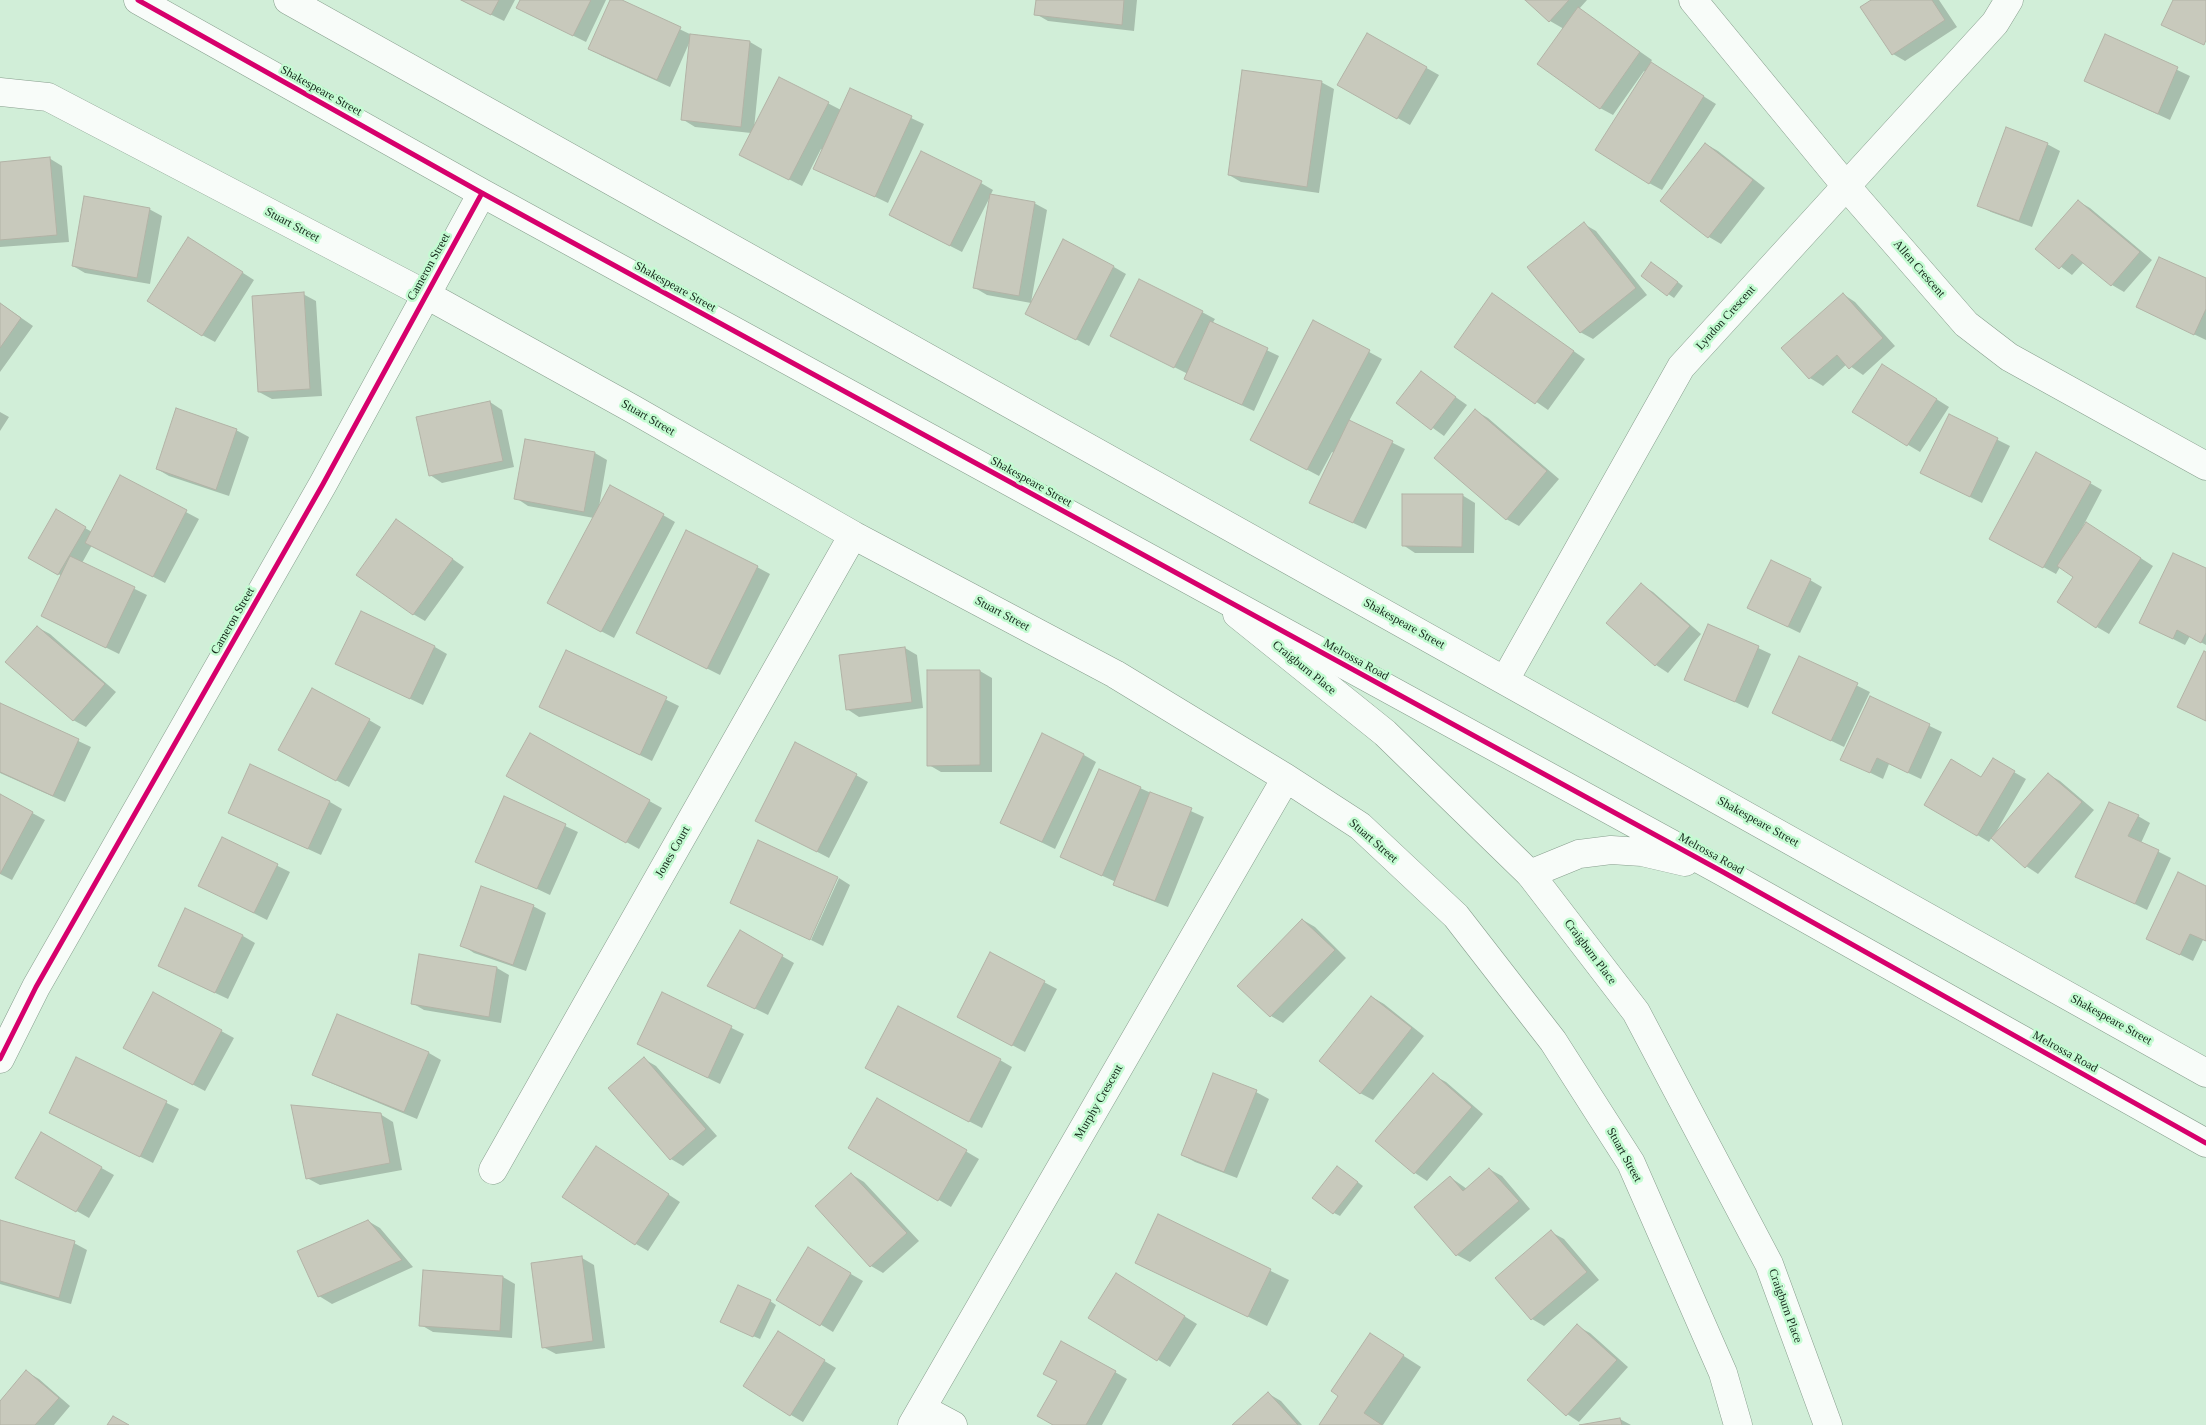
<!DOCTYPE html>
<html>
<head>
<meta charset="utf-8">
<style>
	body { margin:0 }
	canvas { display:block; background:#d1eed8 }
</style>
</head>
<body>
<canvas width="2206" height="1425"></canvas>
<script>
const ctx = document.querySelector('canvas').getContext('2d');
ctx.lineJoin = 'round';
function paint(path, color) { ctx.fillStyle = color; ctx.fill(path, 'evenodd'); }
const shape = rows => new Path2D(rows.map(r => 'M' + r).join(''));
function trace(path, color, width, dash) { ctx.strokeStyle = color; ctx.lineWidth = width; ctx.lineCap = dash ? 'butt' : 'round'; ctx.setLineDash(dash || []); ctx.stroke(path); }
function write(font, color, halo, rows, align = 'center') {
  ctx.font = font + ' Georgia,serif'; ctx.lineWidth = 5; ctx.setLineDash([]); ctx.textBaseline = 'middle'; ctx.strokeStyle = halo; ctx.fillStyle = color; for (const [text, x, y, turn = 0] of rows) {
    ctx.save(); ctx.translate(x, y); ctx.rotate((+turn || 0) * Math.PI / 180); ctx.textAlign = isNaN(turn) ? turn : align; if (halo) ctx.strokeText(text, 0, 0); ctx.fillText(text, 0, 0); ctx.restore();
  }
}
paint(shape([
	[461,0,515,0,504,21],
	[521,0,606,0,586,42,517,8],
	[612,0,618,0,694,36,750,42,762,49,754,129,779,78,841,110,851,90,924,124,888,203,815,168,823,150,821,149,802,186,753,161,751,133,695,127,682,119,690,41,670,87,602,56,590,49],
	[1037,0,1137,0,1134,31,1048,21,1036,14],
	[1527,0,1587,0,1579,9,1652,60,1650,63,1716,104,1662,190,1649,183,1646,72,1644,71,1613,115,1600,108,1564,29,1550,21],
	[1873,0,1939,0,1957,27,1905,61,1893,54],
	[1368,35,1439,75,1410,125,1339,85],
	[2106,36,2190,76,2170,120,2098,87],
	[1321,82,1334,89,1319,193,1241,182,1229,175],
	[1706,144,1718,151,1765,188,1721,244,1709,237],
	[2047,144,2060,151,2032,227,1991,212,1978,205],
	[49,158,62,166,69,242,0,247,0,163],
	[981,183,993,190,990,196,1034,203,1047,210,1031,303,987,295,975,288,990,197,962,252,903,222],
	[2078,201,2090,208,2152,260,2124,292,2112,285,2084,262,2072,275,2037,249],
	[149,209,162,216,150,284,85,273,73,266],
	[1584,224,1596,231,1647,295,1593,339,1580,332],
	[201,246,254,280,215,342,202,335],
	[1114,267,1126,274,1089,346,1039,320],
	[1658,267,1683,286,1674,298,1642,276],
	[2206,280,2206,340,2137,307],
	[303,294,316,301,322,396,272,399,259,392],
	[1843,294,1855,302,1895,346,1863,375,1847,364,1823,386,1810,378,1783,348],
	[1493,295,1585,359,1548,410,1456,346],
	[0,303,33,326,0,372],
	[1202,312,1215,319,1212,324,1279,356,1254,411,1198,385,1188,374,1124,342],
	[1314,322,1382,359,1349,421,1405,449,1366,529,1323,509,1334,453,1332,452,1319,476,1264,447],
	[1421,373,1467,405,1444,436,1398,403],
	[1895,373,1949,407,1920,452,1853,412],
	[490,402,502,410,514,467,442,483,430,475],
	[1476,411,1488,418,1559,479,1519,526,1506,519],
	[0,412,9,417,0,431],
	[1950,416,2010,446,1982,503,1934,479],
	[236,430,249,437,229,496,169,476,157,469],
	[595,453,607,460,599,507,663,515,675,522,614,638,561,610,594,518,528,506,516,498],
	[120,477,199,519,165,583,92,545,82,563,147,595,119,654,42,616,62,576,29,557,56,511,92,532],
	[2090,483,2102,490,2082,528,2099,531,2153,566,2109,634,2097,627,2075,577,2060,567,2056,574,2003,545],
	[1462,495,1475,503,1474,553,1415,553,1403,545],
	[397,520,464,567,425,621,413,614],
	[757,567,770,574,720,675,650,640],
	[2206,570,2206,645,2190,636,2185,645,2153,629],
	[1810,580,1822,587,1800,633,1761,614],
	[1641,585,1653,592,1701,634,1668,673,1656,665,1607,623],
	[1709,625,1771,654,1748,708,1685,679],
	[37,627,50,634,116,692,86,727,73,720],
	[435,647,447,654,423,705,349,670],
	[905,648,917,655,923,708,859,717,847,709],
	[567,651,679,706,652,761,540,707],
	[1799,657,1870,692,1844,747,1774,713],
	[980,671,992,678,992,772,941,772,929,765],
	[1870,697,1942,732,1921,779,1889,764,1883,779,1842,759],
	[0,704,91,747,65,802,0,773],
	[369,720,381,727,349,787,292,757],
	[530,735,662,808,639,849,507,776],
	[1084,755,1096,762,1055,849,1014,829],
	[1993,760,2026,779,1994,836,2048,774,2060,781,2094,810,2038,874,2026,866,1992,837,1989,842,1926,804,1982,778],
	[856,775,868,782,829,858,769,827],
	[1140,788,1204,817,1168,907,1127,891,1115,884,1116,882,1061,857],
	[0,795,45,820,12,880,0,874],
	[505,798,578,832,550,895,477,861],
	[330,802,342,809,321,855,242,819],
	[2138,816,2150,823,2141,843,2171,858,2147,910,2077,876],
	[223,839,290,872,267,920,212,892],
	[839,878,850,885,823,946,811,940],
	[2206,887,2206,941,2203,940,2193,961,2160,945],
	[533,906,546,913,526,971,474,953,462,945],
	[1303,920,1315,927,1346,958,1283,1023,1271,1016],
	[740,932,794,963,768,1015,721,992],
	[243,936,255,943,228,999,171,972],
	[991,954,1057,989,1025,1052,971,1023],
	[497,968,509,975,501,1023,424,1010,412,1003],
	[153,994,234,1038,205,1091,137,1055],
	[662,994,744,1034,720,1084,638,1044],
	[1372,997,1384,1004,1424,1036,1373,1100,1360,1093],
	[338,1016,429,1053,441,1060,417,1119,326,1081,314,1074],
	[77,1059,179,1109,153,1163,51,1113],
	[644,1059,656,1066,717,1136,683,1166,671,1159],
	[1000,1060,1012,1067,982,1128,879,1075],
	[1214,1075,1256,1092,1269,1099,1237,1178,1195,1162,1182,1155],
	[1433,1075,1446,1082,1483,1114,1427,1181,1415,1173,1377,1141],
	[878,1100,979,1159,951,1207,850,1148],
	[380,1114,393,1122,402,1170,320,1185,307,1178],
	[41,1134,114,1175,89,1218,17,1177],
	[608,1155,680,1202,648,1251,636,1244],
	[1489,1169,1502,1176,1530,1209,1470,1262,1457,1255,1415,1207,1450,1177,1467,1189],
	[1343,1171,1363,1186,1340,1216,1334,1213],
	[851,1174,864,1182,919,1241,883,1273,871,1266],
	[1159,1216,1289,1280,1267,1326,1137,1262],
	[0,1221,74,1243,87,1250,71,1304,0,1284],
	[368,1221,380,1228,413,1267,332,1304,319,1296],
	[1551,1232,1564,1239,1599,1280,1544,1326,1532,1319,1497,1278],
	[808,1249,863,1281,833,1332,778,1299],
	[582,1258,594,1265,605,1348,556,1354,543,1347],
	[503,1277,515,1284,512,1338,433,1332,421,1325],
	[1129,1282,1197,1324,1170,1367,1090,1318],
	[770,1301,776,1305,760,1339,728,1325],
	[1577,1326,1590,1333,1628,1367,1579,1422,1567,1414],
	[1371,1335,1421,1367,1383,1425,1320,1425,1340,1395],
	[790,1340,836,1368,803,1422,791,1415],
	[27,1372,39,1379,70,1406,54,1425,0,1425,0,1403],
	[1115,1372,1127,1379,1102,1425,1055,1425],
	[1269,1394,1281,1401,1302,1425,1234,1425],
	[1620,1419,1631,1425,1586,1425]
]), '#0003');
const building = shape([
	[461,0,499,0,491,15,461,0],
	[520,0,591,0,573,36,516,8,520,0],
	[610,0,622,0,681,27,657,80,588,49,610,0],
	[1036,0,1124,0,1122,25,1034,15,1036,0],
	[1525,0,1569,0,1549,22,1525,0],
	[1871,0,1932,0,1945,20,1892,55,1860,7,1871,0],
	[2173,0,2206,0,2206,40,2204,45,2161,25,2173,0],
	[1578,7,1640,52,1600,109,1537,64,1578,7],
	[1367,33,1427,67,1397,119,1337,85,1367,33],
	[690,34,750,41,741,127,681,120,690,34],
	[2105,34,2178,67,2158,114,2084,81,2105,34],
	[1651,62,1704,96,1649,184,1595,150,1651,62],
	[1242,70,1322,81,1307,187,1228,175,1242,70],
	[779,77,829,102,789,180,739,155,779,77],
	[850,88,912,116,875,197,813,169,850,88],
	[2006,127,2048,143,2019,221,1977,206,2006,127],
	[1705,143,1753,180,1708,238,1660,201,1705,143],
	[921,151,982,181,950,246,889,215,921,151],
	[50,157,57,235,0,240,0,162,50,157],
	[990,194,1035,202,1019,296,973,288,990,194],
	[84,196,150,208,137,278,72,266,84,196],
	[2078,200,2140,252,2111,286,2072,254,2059,269,2035,249,2078,200],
	[1584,222,1636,288,1580,333,1527,267,1584,222],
	[188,237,243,272,202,336,147,301,188,237],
	[1063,239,1114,266,1076,340,1025,314,1063,239],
	[2159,257,2206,278,2206,309,2194,335,2136,307,2159,257],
	[1651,262,1678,282,1667,296,1641,276,1651,262],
	[1139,279,1203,311,1174,368,1110,336,1139,279],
	[304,292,310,389,258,392,252,296,304,292],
	[1492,293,1574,351,1535,404,1454,347,1492,293],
	[1843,293,1883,338,1849,369,1837,355,1809,379,1781,348,1843,293],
	[0,303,21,318,0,348,0,303],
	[1313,320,1370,350,1307,470,1250,440,1313,320],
	[1210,321,1268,348,1242,405,1184,379,1210,321],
	[1882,364,1937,399,1907,446,1852,412,1882,364],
	[1421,371,1456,397,1431,430,1396,403,1421,371],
	[490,401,503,461,429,476,416,417,490,401],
	[176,408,237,429,216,490,156,469,176,408],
	[1475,409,1547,471,1506,520,1434,458,1475,409],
	[1949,414,1998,438,1970,497,1920,473,1949,414],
	[1349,420,1393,441,1353,523,1309,503,1349,420],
	[525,439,595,452,584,512,514,499,525,439],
	[2036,452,2091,482,2043,568,1989,539,2036,452],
	[120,475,187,510,153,577,85,543,120,475],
	[610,485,664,514,601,632,547,603,610,485],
	[1402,494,1463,494,1462,547,1402,546,1402,494],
	[56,509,86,527,58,575,28,558,56,509],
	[396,519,453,559,413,615,356,575,396,519],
	[2086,522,2141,558,2096,628,2057,602,2073,577,2057,566,2086,522],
	[686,530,758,566,707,669,636,633,686,530],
	[2173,553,2206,568,2206,633,2201,643,2177,630,2173,639,2139,623,2173,553],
	[70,556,135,587,106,648,41,616,70,556],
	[1771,560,1811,579,1788,627,1747,608,1771,560],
	[1641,583,1690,626,1655,666,1606,623,1641,583],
	[361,611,435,646,410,699,335,664,361,611],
	[1708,624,1759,646,1735,702,1684,680,1708,624],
	[37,626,105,684,73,721,5,662,37,626],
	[905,647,912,702,846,710,839,655,905,647],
	[566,650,667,697,640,755,539,707,566,650],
	[2204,651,2206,652,2206,721,2177,707,2204,651],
	[1799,656,1858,683,1831,741,1772,713,1799,656],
	[927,670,980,670,980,765,927,766,927,670],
	[312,688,370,719,336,781,278,750,312,688],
	[1870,696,1930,724,1908,773,1877,758,1870,773,1840,760,1870,696],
	[0,703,79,739,53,796,0,772,0,703],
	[530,733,650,800,626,843,506,776,530,733],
	[1042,733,1084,754,1042,842,1000,823,1042,733],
	[795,742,857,774,817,852,755,821,795,742],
	[1993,758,2015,771,1977,836,1924,805,1951,759,1981,777,1993,758],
	[250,764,330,801,308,849,228,813,250,764],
	[1099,769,1141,787,1102,876,1060,857,1099,769],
	[2048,773,2082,802,2025,868,1991,838,2048,773],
	[1150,792,1192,808,1155,901,1113,885,1150,792],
	[0,794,33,812,0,874,0,794],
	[504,796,566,824,537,889,475,862,504,796],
	[2109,802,2139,815,2128,836,2159,850,2135,904,2075,877,2109,802],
	[222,837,278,864,254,913,198,886,222,837],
	[758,840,838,877,810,940,730,903,758,840],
	[2178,872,2206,886,2206,941,2190,934,2180,955,2146,939,2178,872],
	[481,886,534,905,513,965,460,946,481,886],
	[185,908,243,935,215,993,158,966,185,908],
	[1302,919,1335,950,1270,1017,1237,986,1302,919],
	[740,930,783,955,755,1009,707,986,740,930],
	[990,952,1045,981,1012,1046,957,1017,990,952],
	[419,954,497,967,489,1017,411,1004,419,954],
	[153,992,222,1030,193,1085,123,1048,153,992],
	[662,992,732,1026,708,1078,637,1044,662,992],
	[1371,996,1412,1028,1360,1094,1319,1061,1371,996],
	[898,1006,1001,1059,969,1122,865,1068,898,1006],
	[337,1014,429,1052,404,1112,312,1075,337,1014],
	[76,1057,167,1101,140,1157,49,1113,76,1057],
	[644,1057,706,1129,670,1160,608,1088,644,1057],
	[1213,1073,1257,1090,1224,1172,1181,1155,1213,1073],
	[1433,1073,1472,1107,1414,1174,1375,1141,1433,1073],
	[877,1098,967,1150,938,1201,848,1148,877,1098],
	[291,1105,381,1113,390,1163,306,1179,291,1105],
	[41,1132,102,1167,76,1212,15,1178,41,1132],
	[596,1146,669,1194,635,1245,562,1197,596,1146],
	[1337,1166,1358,1182,1333,1214,1312,1198,1337,1166],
	[1489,1168,1519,1201,1456,1256,1414,1207,1450,1176,1463,1191,1489,1168],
	[851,1173,907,1233,870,1267,815,1206,851,1173],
	[1158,1214,1271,1269,1248,1317,1135,1263,1158,1214],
	[0,1220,75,1241,59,1298,0,1281,0,1220],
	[368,1220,402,1260,318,1297,297,1251,368,1220],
	[1551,1230,1587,1272,1531,1320,1495,1278,1551,1230],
	[808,1247,851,1273,820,1326,776,1300,808,1247],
	[582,1256,593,1341,542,1348,531,1263,582,1256],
	[423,1270,503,1276,500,1331,419,1326,423,1270],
	[1116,1273,1185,1316,1157,1361,1088,1318,1116,1273],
	[738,1285,771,1300,753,1337,720,1322,738,1285],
	[1577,1324,1617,1360,1566,1416,1527,1380,1577,1324],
	[778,1331,825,1360,790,1416,743,1386,778,1331],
	[1370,1333,1404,1355,1364,1413,1382,1425,1319,1425,1338,1396,1331,1391,1370,1333],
	[1061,1341,1116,1371,1086,1425,1053,1425,1037,1416,1057,1381,1043,1374,1061,1341],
	[26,1370,59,1398,35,1425,0,1425,0,1401,26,1370],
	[1268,1392,1298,1425,1232,1425,1268,1392],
	[113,1416,129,1425,107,1425,113,1416],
	[1620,1418,1622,1425,1579,1425,1620,1418]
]);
paint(building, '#c8c9bc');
trace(building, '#b2b3a6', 1);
const minor = shape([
	[288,0,2206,1073],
	[1693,0,1846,186,1966,324,2009,357,2206,466],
	[0,92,48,97,425,294,631,408,853,535,1115,674,1286,778,1360,826,1456,916,1553,1041,1631,1163,1723,1373,1738,1425],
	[1237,614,1385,733,1530,874,1636,1012,1769,1264,1828,1425],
	[1505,680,1681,367,1995,23,2009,0],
	[493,1170,853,535],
	[923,1409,953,1425],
	[912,1425,1286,778]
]);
const tertiary = shape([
	[138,0,482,193,1723,872,2206,1143],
	[1530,874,1579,854,1611,850,1642,852,1685,862],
	[0,1059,36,987,323,484,482,193]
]);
trace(minor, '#879e8d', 29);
trace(tertiary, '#879e8d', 29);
trace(minor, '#f8fcf9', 28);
trace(tertiary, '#f8fcf9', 28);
trace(shape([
	[138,0,482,193,1723,872,2206,1143],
	[0,1059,36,987,323,484,482,193]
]), '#d6006c', 5);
write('12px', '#152a1b', '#c4fbd2', [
	["Shakespeare Street",321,91,29],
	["Stuart Street",292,225,28],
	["Cameron Street",429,267,-61],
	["Allen Crescent",1919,269,49],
	["Shakespeare Street",675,287,29],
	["Lyndon Crescent",1726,318,-48],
	["Stuart Street",648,418,30],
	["Shakespeare Street",1031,482,29],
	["Stuart Street",1002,614,28],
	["Cameron Street",233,621,-60],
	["Shakespeare Street",1404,624,29],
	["Melrossa Road",1356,660,29],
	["Craigburn Place",1304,668,39],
	["Shakespeare Street",1758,822,29],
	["Stuart Street",1373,841,41],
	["Jones Court",673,852,-60],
	["Melrossa Road",1711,854,29],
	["Craigburn Place",1590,952,53],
	["Shakespeare Street",2111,1020,29],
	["Melrossa Road",2065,1052,29],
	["Murphy Crescent",1099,1102,-60],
	["Stuart Street",1624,1155,61],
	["Craigburn Place",1785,1306,70]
]);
</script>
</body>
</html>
